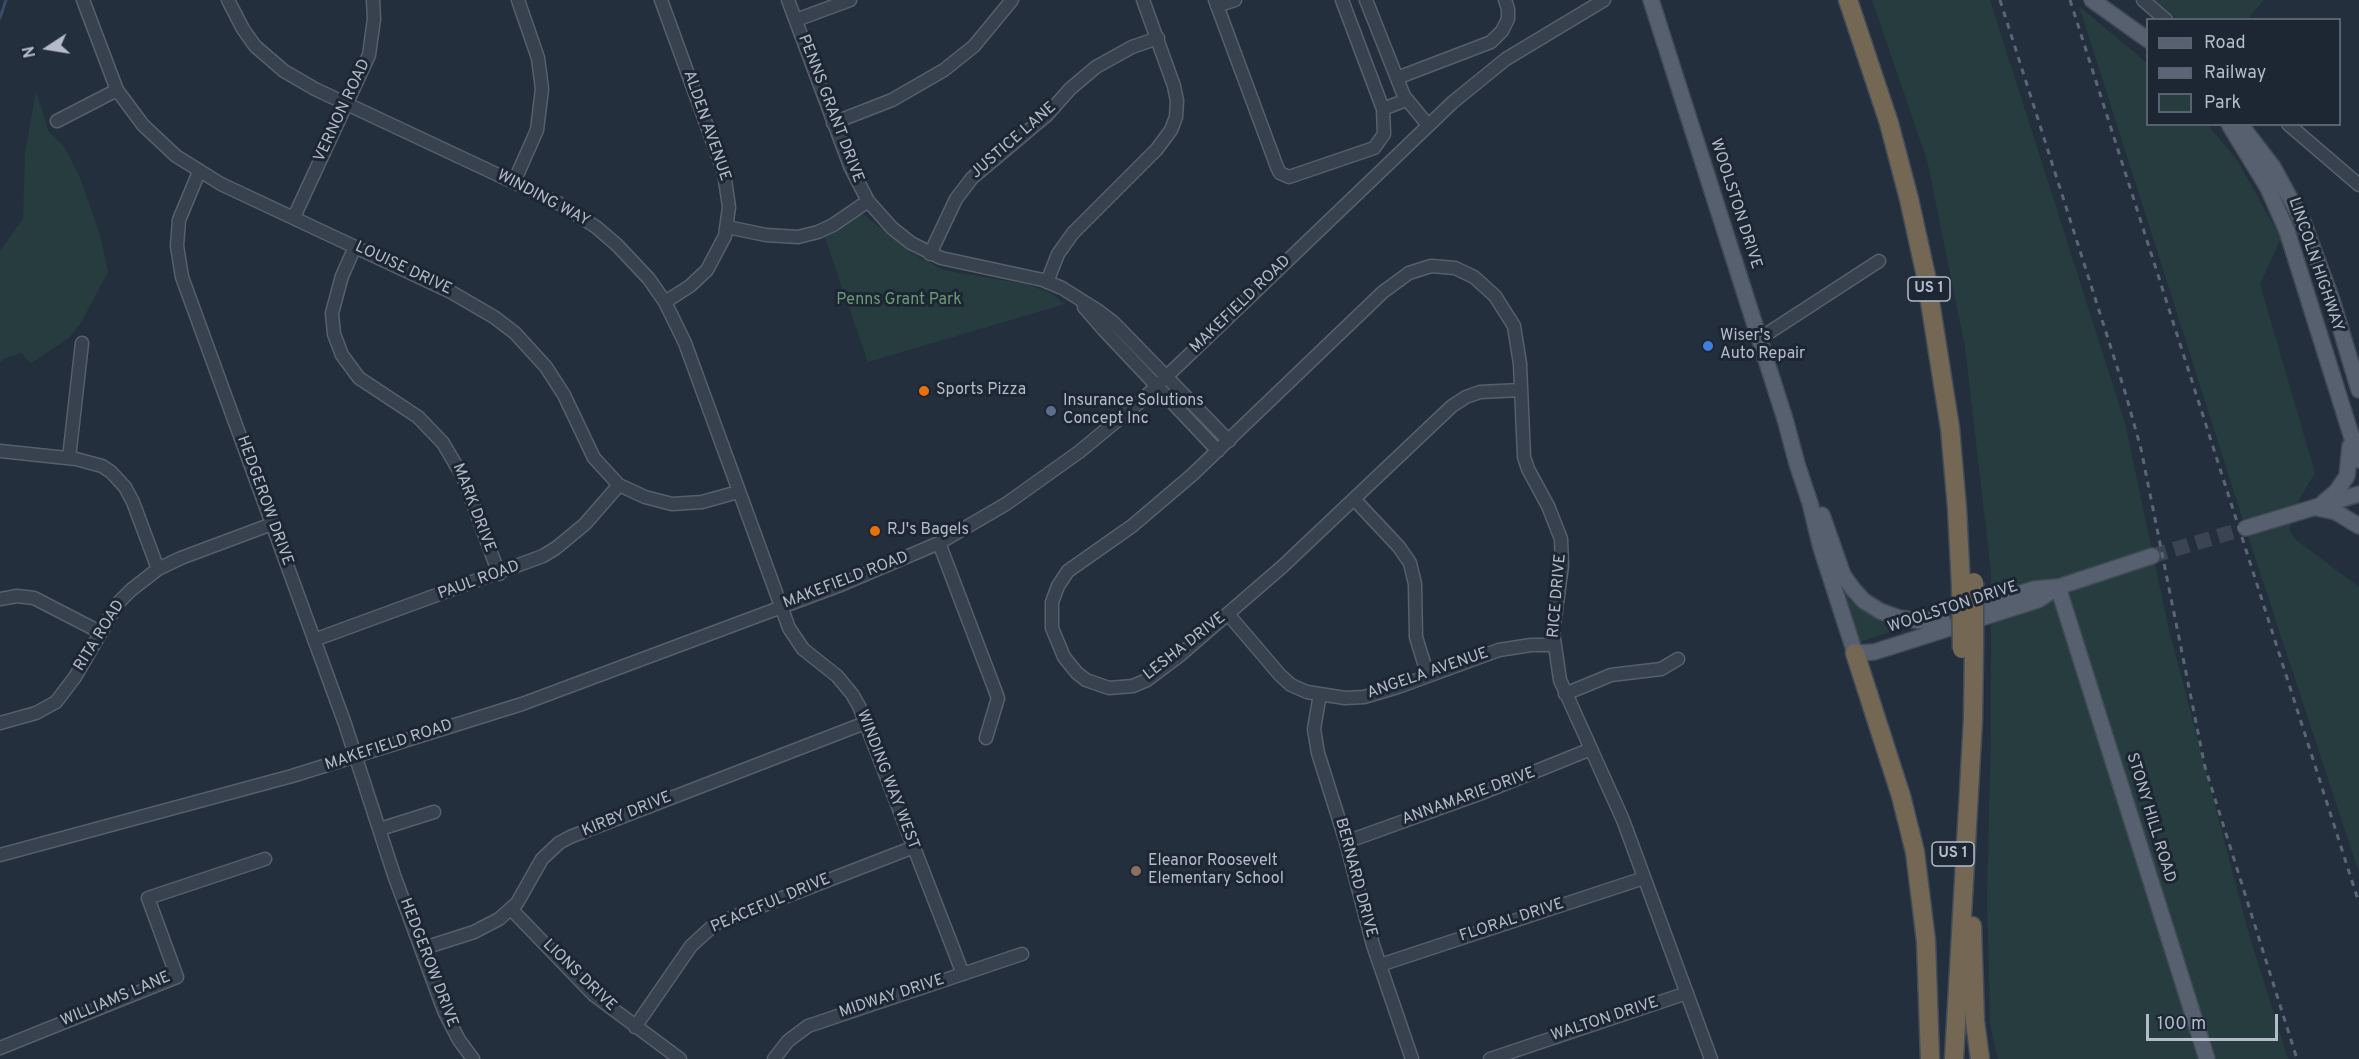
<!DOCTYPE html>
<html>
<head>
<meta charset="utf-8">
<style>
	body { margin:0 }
	#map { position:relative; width:2359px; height:1059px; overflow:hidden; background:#242f3e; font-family:Overpass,sans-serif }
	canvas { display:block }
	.legend { position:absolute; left:2146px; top:18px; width:195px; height:108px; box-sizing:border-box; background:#1d2633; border:2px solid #59626f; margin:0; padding:8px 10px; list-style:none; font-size:18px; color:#b4bcc9 }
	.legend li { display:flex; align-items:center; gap:12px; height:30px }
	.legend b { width:30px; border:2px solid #59626f }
	.north { position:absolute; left:18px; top:18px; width:60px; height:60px; -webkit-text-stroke:4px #1d2633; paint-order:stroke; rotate:258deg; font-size:16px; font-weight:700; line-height:24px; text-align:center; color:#b4bcc9 }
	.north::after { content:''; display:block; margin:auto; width:21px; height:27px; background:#b4bcc9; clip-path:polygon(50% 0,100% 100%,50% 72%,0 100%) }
	.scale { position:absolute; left:2146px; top:1014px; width:132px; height:27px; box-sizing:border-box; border:3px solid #b4bcc9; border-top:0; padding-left:8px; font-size:18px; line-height:21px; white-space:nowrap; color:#b4bcc9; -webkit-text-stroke:4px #1d2633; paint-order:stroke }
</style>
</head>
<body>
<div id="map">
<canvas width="2359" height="1059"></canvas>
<ul class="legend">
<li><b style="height:8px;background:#56606e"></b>Road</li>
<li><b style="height:8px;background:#5a6575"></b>Railway</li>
<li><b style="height:16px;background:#263c3f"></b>Park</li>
</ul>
<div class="north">N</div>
<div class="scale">100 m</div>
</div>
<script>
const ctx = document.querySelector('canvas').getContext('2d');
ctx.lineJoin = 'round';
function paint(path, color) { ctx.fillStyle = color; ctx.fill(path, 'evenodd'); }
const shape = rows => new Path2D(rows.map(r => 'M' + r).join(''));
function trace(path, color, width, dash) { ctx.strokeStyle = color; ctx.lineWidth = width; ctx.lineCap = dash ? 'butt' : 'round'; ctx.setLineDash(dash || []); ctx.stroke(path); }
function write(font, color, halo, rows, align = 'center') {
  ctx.font = font + ' Overpass,sans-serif'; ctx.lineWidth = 6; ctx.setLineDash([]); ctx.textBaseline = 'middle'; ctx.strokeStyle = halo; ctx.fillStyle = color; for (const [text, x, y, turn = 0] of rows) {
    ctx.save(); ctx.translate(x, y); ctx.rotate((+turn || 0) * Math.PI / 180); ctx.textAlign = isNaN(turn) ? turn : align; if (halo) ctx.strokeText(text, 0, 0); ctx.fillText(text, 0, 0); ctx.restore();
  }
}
paint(shape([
	[1872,0,1990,0,2125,423,2169,630,2248,931,2288,1059,1998,1059,1990,1025,1987,897,1991,732,1991,572,1965,347,1927,160],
	[2149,0,2264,0,2247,20,2177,19],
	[2079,6,2147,63,2148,124,2208,125,2237,160,2281,238,2260,284,2315,473,2300,498,2289,530,2295,539,2359,587,2359,873,2248,536],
	[36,91,48,130,65,148,80,178,100,235,108,272,82,321,69,338,31,363,21,353,3,359,0,363,0,251,23,219,25,153],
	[862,213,912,253,943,270,1025,284,1049,292,1065,304,868,362,825,238],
	[1838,580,1901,623,1902,628,1860,642]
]), '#263c3f');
trace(shape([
	[0,18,6,0]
]), '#394c67', 3);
trace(shape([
	[2152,556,2246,528]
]), '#3a4453', 15, [15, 8]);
const minor = shape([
	[83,0,117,90,143,125,176,156,221,184,451,292,494,317,515,333,546,367,564,395,594,458,619,485,645,497,672,504,702,502,738,492],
	[228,0,243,29,255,46,284,71,315,89,560,204,596,227,617,245,649,279,665,302,685,343,789,628,803,649,837,676,852,694,859,706,963,974],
	[661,0,724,173,729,207,725,236,707,270,690,286,665,302],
	[788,0,850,166,868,201,892,228,911,243,941,258,1043,280,1062,288,1097,310,1113,322,1229,441],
	[1215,0,1277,167,1280,173,1289,177,1374,148,1384,134,1383,109,1342,0],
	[1366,0,1404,96,1428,125],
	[2143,0,2166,20],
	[1217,6,1235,0],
	[796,20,850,0],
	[1397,78,1491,42,1502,31,1508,19,1508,9,1505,0],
	[1383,109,1406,100],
	[57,121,117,90],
	[833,123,892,100,944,70,974,46,1012,0],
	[2288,124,2359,185],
	[199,172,179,220,177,246,182,277,345,724,394,875,444,1011,459,1040,473,1059],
	[514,182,537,130,542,89,538,58,518,0],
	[294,217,369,55,374,19,373,0],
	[727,227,766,235,798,237,818,232,833,225,868,201],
	[355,247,342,276,332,313,334,334,342,355,359,378,418,417,443,443,463,477,499,574],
	[930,254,956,199,972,178,1047,115,1070,89,1096,67,1132,47,1158,38],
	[1047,282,1058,254,1073,233,1157,149,1171,130,1176,117,1177,101,1174,86,1143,0],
	[1084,307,1104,330,1218,451],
	[1759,339,1879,261],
	[1520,390,1480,392,1466,397,1452,406,1283,566,1179,656,1147,680,1133,686,1109,688,1086,680,1077,673,1064,657,1052,628,1052,602,1058,586,1068,571,1132,526,1192,475,1383,292,1409,273,1431,266,1455,268,1474,277,1495,296,1514,326,1520,364,1524,457,1528,469,1548,506,1561,539,1562,566,1553,632,1560,680,1623,820,1711,1059],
	[0,451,76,459,102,466,111,472,125,487,133,502,158,569],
	[69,458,82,343],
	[1354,499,1399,547,1410,563,1415,584,1416,637,1428,676],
	[939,543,998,698,986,738],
	[0,599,17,596,34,598,100,632],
	[1228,614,1280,675,1291,685,1307,692,1345,698,1364,697,1398,687,1499,650,1531,645,1553,645],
	[314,640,543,556,556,548,585,524,619,485],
	[1320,694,1314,729,1318,753,1346,842,1373,945,1412,1059],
	[1565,694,1611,675,1661,669,1678,659],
	[0,723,36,713,56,702,75,677,118,603,131,590,158,569,181,558,272,524],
	[380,829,434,812],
	[1346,842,1482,793,1591,749],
	[0,855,292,776,522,704,838,586,939,543,1006,504,1079,452,1142,400,1453,102,1506,59,1604,0],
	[511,909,594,995,680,1059],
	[421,949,474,932,499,919,517,903,542,859,559,843,570,837,865,723],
	[1380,965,1644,878],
	[635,1027,691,946,715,924,914,847],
	[0,1048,177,977,148,898,265,859],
	[774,1059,788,1041,808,1026,1022,954],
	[1490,1059,1687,993]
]);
const major = shape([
	[1651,0,1785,419,1797,464,1810,503,1821,548,1855,653],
	[2092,0,2148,40],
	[2229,124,2268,188,2287,231,2359,460],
	[2240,124,2273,167,2304,224,2332,300,2359,390],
	[2324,502,2336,492,2347,476,2350,446],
	[2317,508,2336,512,2359,526],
	[1822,515,1843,575,1853,589,1864,601,1880,611,1899,618,1920,621,1942,618],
	[2246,528,2359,494],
	[2058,587,2207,1059],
	[1963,611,2034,589,2056,587],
	[1855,653,1874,652,2038,600,2058,587,2152,556]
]);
const highway = shape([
	[1848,0,1889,123,1909,199,1926,276,1950,428,1957,508,1961,586],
	[1855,653,1901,796,1915,852,1926,941,1930,1059],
	[1972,926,1975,1021,1980,1059],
	[1954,1059,1973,719,1974,645]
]);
trace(minor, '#565f6c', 15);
trace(major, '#414a57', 18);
trace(highway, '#434c59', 21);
trace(minor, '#38414e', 12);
trace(major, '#56606e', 15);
trace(highway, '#746855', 18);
trace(shape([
	[2000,0,2126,395,2141,449,2205,767,2297,1059],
	[2070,0,2359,903]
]), '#5a6575', 3, [6, 6]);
const highwayBridge = shape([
	[1974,582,1974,645],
	[1961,586,1962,649]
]);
trace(highwayBridge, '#434c59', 21, []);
trace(highwayBridge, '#746855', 18);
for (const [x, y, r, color] of [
	[1708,346,6,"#3f7fe0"],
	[924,391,6,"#e8710a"],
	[1051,411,6,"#5c6f8a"],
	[875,531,6,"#e8710a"],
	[1136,871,6,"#8d6e63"]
]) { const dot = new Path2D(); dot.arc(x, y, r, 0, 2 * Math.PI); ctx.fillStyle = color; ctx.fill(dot); trace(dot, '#1d2633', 2); }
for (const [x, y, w] of [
	[1929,289,42],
	[1953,854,42]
]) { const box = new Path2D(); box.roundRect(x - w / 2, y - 12, w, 24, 4.5); ctx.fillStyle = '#1d2633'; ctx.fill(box); trace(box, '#b4bcc9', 1.5); }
write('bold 15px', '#b4bcc9', null, [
	["US 1",1929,289],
	["US 1",1953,854]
]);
write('16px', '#b4bcc9', '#1d2633', [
	["PENNS GRANT DRIVE",830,109,69],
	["VERNON ROAD",343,111,-65],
	["ALDEN AVENUE",706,126,71],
	["JUSTICE LANE",1014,141,-41],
	["WINDING WAY",543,199,28],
	["WOOLSTON DRIVE",1735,204,72],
	["LINCOLN HIGHWAY",2315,265,71],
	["LOUISE DRIVE",403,269,25],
	["MAKEFIELD ROAD",1241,305,-44],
	["HEDGEROW DRIVE",264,501,70],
	["MARK DRIVE",473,508,69],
	["PAUL ROAD",479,581,-20],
	["MAKEFIELD ROAD",846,581,-21],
	["RICE DRIVE",1558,596,-85],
	["WOOLSTON DRIVE",1953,608,-18],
	["RITA ROAD",100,636,-58],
	["LESHA DRIVE",1185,647,-38],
	["ANGELA AVENUE",1428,674,-19],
	["MAKEFIELD ROAD",389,746,-18],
	["WINDING WAY WEST",887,780,69],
	["ANNAMARIE DRIVE",1469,797,-20],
	["KIRBY DRIVE",627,815,-22],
	["STONY HILL ROAD",2150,818,73],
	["BERNARD DRIVE",1355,878,75],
	["PEACEFUL DRIVE",771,904,-23],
	["FLORAL DRIVE",1512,921,-18],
	["HEDGEROW DRIVE",428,963,69],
	["LIONS DRIVE",579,976,44],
	["MIDWAY DRIVE",892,997,-18],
	["WILLIAMS LANE",116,1000,-23],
	["WALTON DRIVE",1605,1020,-18]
]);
write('16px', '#6b9a76', '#1d2633', [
	["Penns Grant Park",899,301]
]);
write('16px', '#b4bcc9', '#1d2633', [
	["Wiser's",1720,337],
	["Auto Repair",1720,355],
	["Sports Pizza",936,391],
	["Insurance Solutions",1063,402],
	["Concept Inc",1063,420],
	["RJ's Bagels",887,531],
	["Eleanor Roosevelt",1148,862],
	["Elementary School",1148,880]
], 'left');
</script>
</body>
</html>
